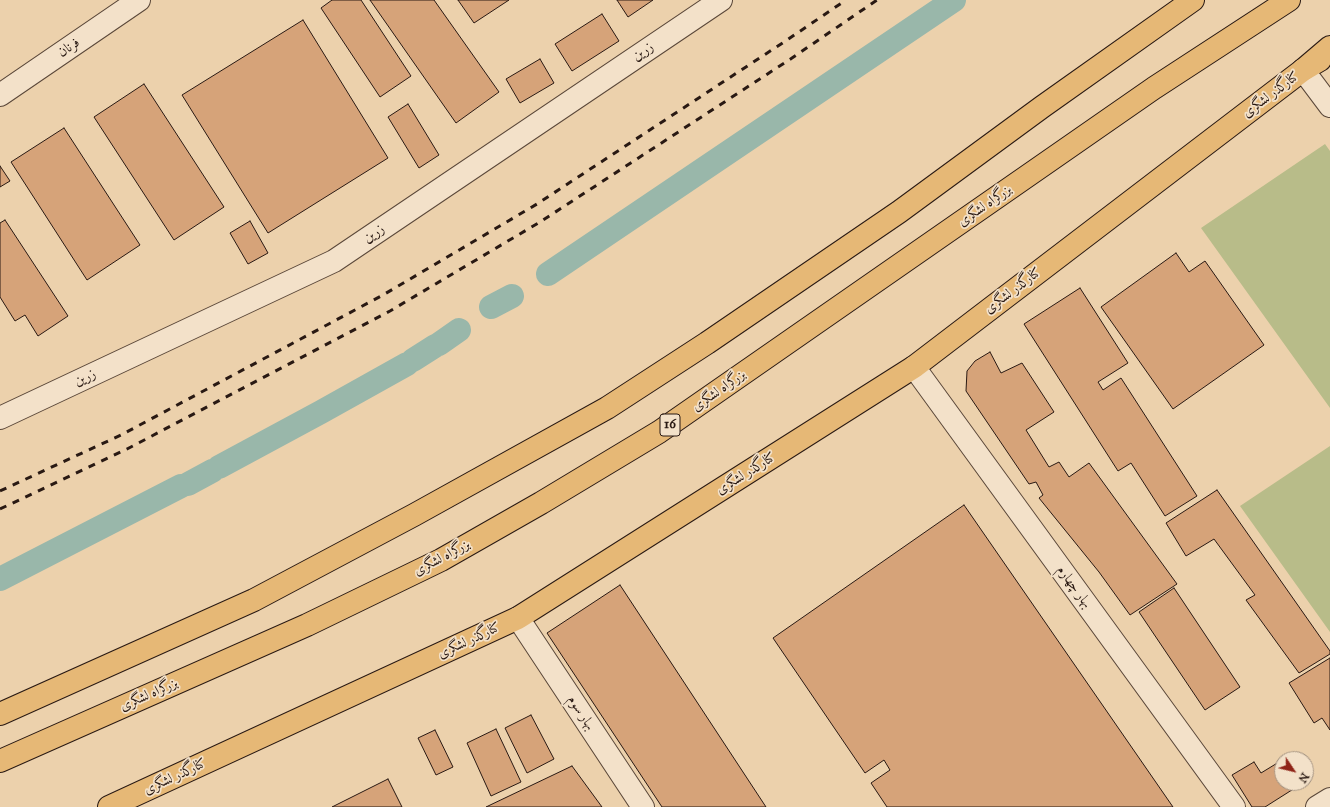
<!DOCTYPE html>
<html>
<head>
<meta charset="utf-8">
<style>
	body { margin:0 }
	#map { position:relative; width:1330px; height:807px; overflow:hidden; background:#ecd1ac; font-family:"IM FELL Great Primer",serif }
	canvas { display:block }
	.north { position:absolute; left:1274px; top:751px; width:40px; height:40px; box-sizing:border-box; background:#f3e1c9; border:1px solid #a29180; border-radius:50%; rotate:125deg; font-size:11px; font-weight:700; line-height:16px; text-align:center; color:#291913 }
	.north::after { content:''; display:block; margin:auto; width:14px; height:18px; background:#8f2418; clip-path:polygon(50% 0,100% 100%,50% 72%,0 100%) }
</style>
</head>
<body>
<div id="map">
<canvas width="1330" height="807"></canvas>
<div class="north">N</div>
</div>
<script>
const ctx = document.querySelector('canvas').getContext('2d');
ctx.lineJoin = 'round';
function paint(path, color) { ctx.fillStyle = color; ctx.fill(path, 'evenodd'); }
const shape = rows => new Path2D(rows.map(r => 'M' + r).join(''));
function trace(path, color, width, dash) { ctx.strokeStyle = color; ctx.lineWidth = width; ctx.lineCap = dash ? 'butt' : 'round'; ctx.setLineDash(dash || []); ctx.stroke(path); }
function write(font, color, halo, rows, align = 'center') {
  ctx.font = font + ' "IM FELL Great Primer",Amiri,serif'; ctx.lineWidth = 3.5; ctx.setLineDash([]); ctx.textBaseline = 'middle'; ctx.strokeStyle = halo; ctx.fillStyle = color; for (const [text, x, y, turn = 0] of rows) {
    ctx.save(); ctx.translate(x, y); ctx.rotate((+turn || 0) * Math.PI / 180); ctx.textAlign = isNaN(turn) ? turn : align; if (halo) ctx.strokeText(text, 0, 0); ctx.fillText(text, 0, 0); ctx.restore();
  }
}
paint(shape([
	[1325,144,1330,151,1330,408,1201,228],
	[1330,446,1330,632,1240,506]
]), '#b8bc89');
trace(shape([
	[548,274,954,0],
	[491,307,512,296],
	[439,344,459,330],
	[413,360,435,346],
	[219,467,321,412,407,364],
	[188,484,212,471],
	[0,579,181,486]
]), '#99b7aa', 24);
const building = shape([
	[332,0,361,0,411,76,380,97,321,8,332,0],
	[370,0,434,0,499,92,456,123,370,0],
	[458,0,509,0,474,23,458,0],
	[617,0,653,0,628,17,617,0],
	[602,14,619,41,572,71,555,44,602,14],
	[303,20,388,158,268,233,182,95,303,20],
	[540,59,554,83,520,103,506,79,540,59],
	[144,84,224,207,174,240,94,117,144,84],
	[408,104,439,155,419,168,388,117,408,104],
	[64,128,140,245,87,280,11,162,64,128],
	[0,166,10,181,0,187,0,166],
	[5,220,68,316,38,336,25,315,15,321,0,297,0,223,5,220],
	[250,221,268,253,248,264,230,233,250,221],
	[1176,253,1189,272,1205,261,1264,345,1173,409,1101,307,1176,253],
	[1080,288,1128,363,1098,382,1103,390,1121,378,1197,496,1165,516,1131,463,1118,471,1024,324,1080,288],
	[990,352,1001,373,1022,363,1054,412,1026,430,1049,467,1059,462,1069,477,1089,463,1177,584,1130,615,1099,572,1039,498,1043,495,1036,482,1029,484,966,391,967,371,975,361,990,352],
	[1217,490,1330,651,1330,654,1299,673,1246,600,1255,595,1214,539,1186,556,1166,523,1217,490],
	[964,505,1173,807,887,807,871,783,890,770,884,760,865,773,773,638,964,505],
	[620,585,766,807,662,807,547,633,620,585],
	[1174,588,1240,687,1205,710,1139,612,1174,588],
	[1330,658,1330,730,1322,718,1314,723,1289,683,1330,658],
	[531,715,554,759,527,773,505,728,531,715],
	[496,729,521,782,491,796,467,743,496,729],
	[435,730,453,767,436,775,418,738,435,730],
	[1254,762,1261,773,1279,762,1282,767,1282,783,1292,783,1295,788,1265,807,1252,807,1232,775,1254,762],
	[572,766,602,807,486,807,572,766],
	[388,779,402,807,332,807,388,779]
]);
paint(building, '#d6a379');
trace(building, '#291913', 1);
const minor = shape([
	[1303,70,1330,106],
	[0,95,139,0],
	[914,367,1234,807],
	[0,418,334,261,721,0],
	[518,618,643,807],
	[1317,807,1330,799]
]);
const major = shape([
	[109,807,518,618,914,367,1303,70,1320,60]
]);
const highway = shape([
	[1303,70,1330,47],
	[0,714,254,600,414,515,607,408,707,343,899,212,1042,107,1193,0],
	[0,761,307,625,441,560,541,503,659,432,1154,88,1289,0]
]);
trace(minor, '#5a4739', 24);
trace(major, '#291913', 24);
trace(highway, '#291913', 24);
trace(minor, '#f3e1c9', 22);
trace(major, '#e6b876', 22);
trace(highway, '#e6b876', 22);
trace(shape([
	[0,491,121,435,383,295,537,204,787,40,846,0],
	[0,509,127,449,390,311,540,222,792,58,877,0]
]), '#291913', 3, [7, 7]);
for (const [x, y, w] of [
	[670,425,20]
]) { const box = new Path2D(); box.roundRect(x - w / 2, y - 11, w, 22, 3); ctx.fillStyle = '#f3e1c9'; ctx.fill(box); trace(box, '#291913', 1); }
write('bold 13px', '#291913', null, [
	["16",670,425]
]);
write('14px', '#291913', '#f3e1c9', [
	["فرنان",69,48,-34],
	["زرین",643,52,-34],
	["کنارگذر لشگری",1271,95,-37],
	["بزرگراه لشگری",985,206,-35],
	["زرین",374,234,-34],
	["کنارگذر لشگری",1013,291,-37],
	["زرین",85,378,-25],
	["بزرگراه لشگری",719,391,-35],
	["کنارگذر لشگری",746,474,-32],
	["بزرگراه لشگری",442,558,-28],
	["بهار چهارم",1074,587,54],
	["کنارگذر لشگری",469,641,-25],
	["بزرگراه لشگری",149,695,-24],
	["بهار سوم",581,713,57],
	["کنارگذر لشگری",175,777,-25]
]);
</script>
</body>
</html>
